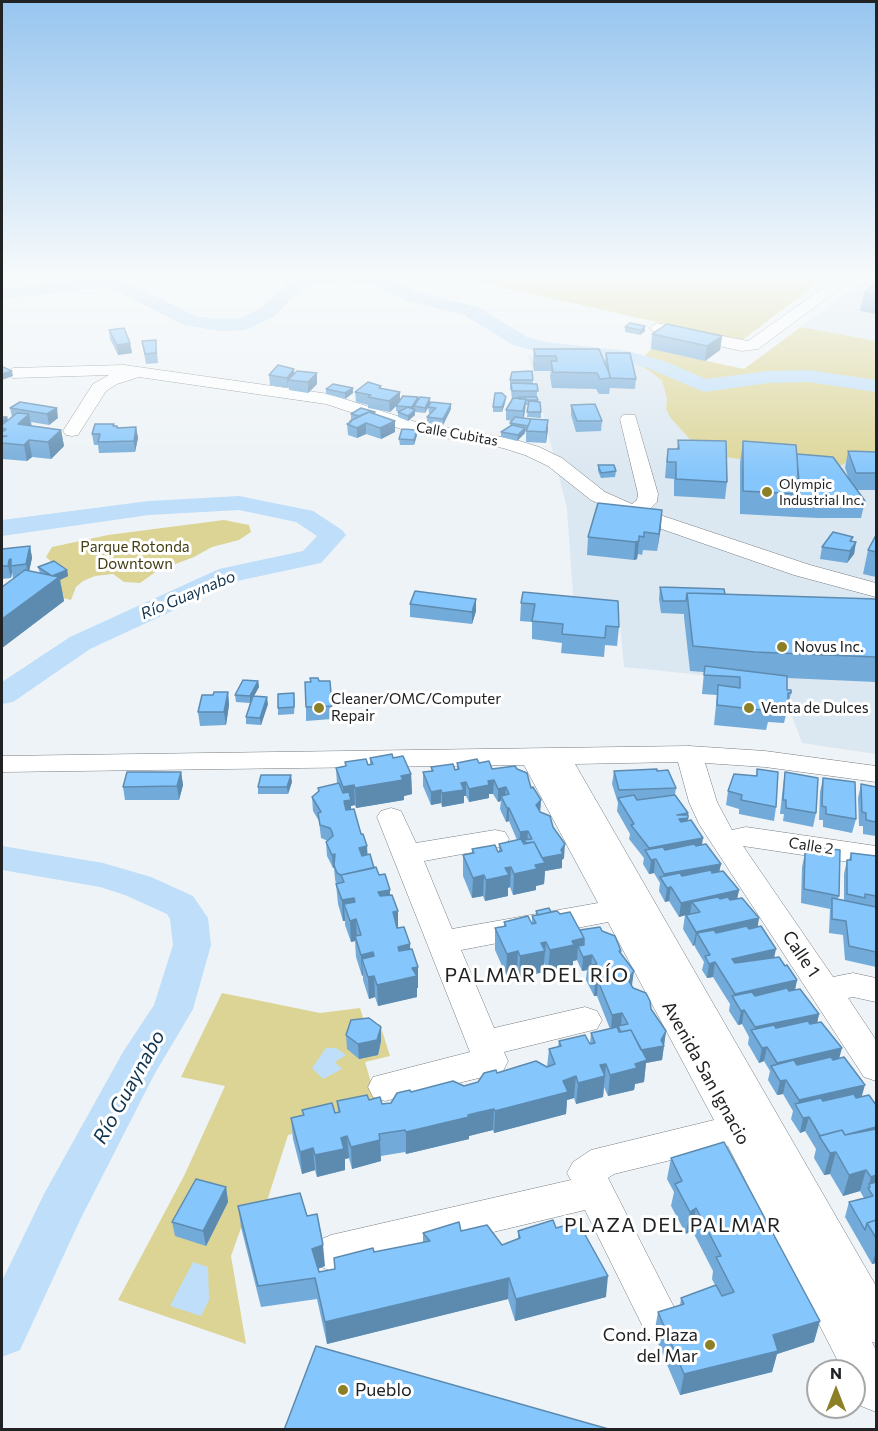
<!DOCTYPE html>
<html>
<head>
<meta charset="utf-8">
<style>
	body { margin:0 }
	#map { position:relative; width:878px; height:1431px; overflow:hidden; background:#eef3f7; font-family:Commissioner,sans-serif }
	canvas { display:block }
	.frame { position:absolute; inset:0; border:3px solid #202224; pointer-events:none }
	.north { position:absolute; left:806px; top:1359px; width:60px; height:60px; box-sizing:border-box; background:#fff; border:2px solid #a6a7a7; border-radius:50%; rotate:0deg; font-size:16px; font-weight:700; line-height:24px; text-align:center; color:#202224 }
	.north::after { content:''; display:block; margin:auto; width:21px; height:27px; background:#8c8027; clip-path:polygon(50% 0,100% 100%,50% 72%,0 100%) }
</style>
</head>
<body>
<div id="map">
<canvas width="878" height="1431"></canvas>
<div class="frame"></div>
<div class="north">N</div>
</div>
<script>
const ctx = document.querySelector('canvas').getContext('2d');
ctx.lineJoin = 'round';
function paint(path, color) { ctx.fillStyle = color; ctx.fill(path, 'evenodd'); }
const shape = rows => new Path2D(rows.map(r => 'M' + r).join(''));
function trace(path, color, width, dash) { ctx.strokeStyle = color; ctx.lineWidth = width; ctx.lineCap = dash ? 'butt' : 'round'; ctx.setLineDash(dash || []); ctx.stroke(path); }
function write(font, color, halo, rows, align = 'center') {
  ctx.font = font + ' Commissioner,sans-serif'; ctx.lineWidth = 6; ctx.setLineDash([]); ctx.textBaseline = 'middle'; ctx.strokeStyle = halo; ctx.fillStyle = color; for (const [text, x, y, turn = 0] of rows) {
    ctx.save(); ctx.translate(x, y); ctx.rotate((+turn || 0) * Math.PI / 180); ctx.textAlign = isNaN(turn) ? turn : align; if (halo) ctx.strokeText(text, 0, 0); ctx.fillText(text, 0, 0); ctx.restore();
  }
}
paint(shape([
	[870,276,876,276,876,341,801,327],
	[528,355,627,362,650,371,662,381,667,399,666,409,876,453,876,754,802,743,780,683,624,667,619,613,574,610,567,508]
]), '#dbe7f1');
paint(shape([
	[484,276,827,276,741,341,483,283],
	[801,327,876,341,876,453,865,452,831,471,703,454,670,417,666,409,667,399,662,381,650,371,637,365,651,349,744,369],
	[224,520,249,525,251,532,239,540,212,547,194,557,157,571,140,583,124,582,113,574,95,576,83,581,76,587,71,600,31,590,37,573,55,565,46,557,52,547,108,535],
	[222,993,320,1013,360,1008,366,1027,380,1024,390,1056,365,1062,380,1113,288,1135,261,1220,242,1225,231,1256,246,1344,118,1300,184,1176,225,1086,181,1077]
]), '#dcd494');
paint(shape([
	[326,1048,336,1048,346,1055,335,1062,342,1069,323,1079,312,1068],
	[193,1262,208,1267,209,1300,201,1316,170,1306]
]), '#bedef9');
paint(shape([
	[113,276,196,316,220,319,241,318,261,308,289,281,304,276,383,276,417,292,478,307,527,337,546,342,628,351,664,361,706,379,768,371,808,370,876,380,876,392,808,382,768,383,704,392,650,369,627,363,545,354,513,345,464,315,405,300,369,283,345,281,318,283,301,289,275,316,245,330,220,331,184,325,108,287,2,299,2,289,113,276],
	[239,496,313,511,342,530,346,535,321,563,237,581,90,649,13,702,2,704,2,682,70,637,219,569,303,551,317,536,296,522,239,510,149,515,2,536,2,520,149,501,239,496],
	[2,846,103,863,151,877,193,896,208,918,211,945,193,1009,154,1075,80,1220,20,1350,2,1357,2,1281,44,1194,123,1052,154,1005,173,945,170,919,167,914,125,895,100,887,2,870,2,846]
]), '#bedef9');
const minor = shape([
	[840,276,857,276,758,349,742,351,657,333,649,328,657,323,748,341,840,276],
	[124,365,329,394,419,423,513,439,539,447,562,458,605,492,632,504,637,500,638,494,620,419,623,415,635,415,658,494,657,502,648,511,810,565,876,583,876,597,794,575,627,517,591,500,548,466,525,455,503,448,410,432,326,404,139,377,117,384,106,391,78,435,72,436,66,435,63,431,93,384,109,375,13,378,5,373,13,368,124,365],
	[689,746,765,751,876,766,876,782,765,767,705,763,717,802,732,830,746,827,876,846,876,866,743,846,833,977,853,973,876,978,876,1002,853,997,848,998,876,1040,876,1081,864,1077,699,824,689,802,678,762,575,764,876,1286,876,1343,872,1342,876,1350,876,1412,861,1406,854,1392,854,1371,843,1371,728,1146,614,1174,608,1178,681,1321,675,1335,661,1340,647,1335,585,1210,331,1271,317,1265,311,1253,317,1241,331,1235,571,1180,567,1173,573,1162,591,1150,714,1120,608,922,461,950,494,1028,585,1007,597,1011,602,1020,597,1029,504,1052,508,1061,503,1071,491,1075,385,1101,373,1097,368,1087,373,1077,470,1052,377,817,381,811,391,808,401,811,416,843,495,830,505,832,509,839,505,846,495,848,424,861,452,929,598,903,524,765,2,772,2,756,689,746]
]);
trace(minor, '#787d81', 1);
paint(minor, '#fff');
paint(shape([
	[876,285,876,314,860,311,864,293],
	[645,326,645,331,640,335,625,332,625,327],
	[109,330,130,343,132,353,118,355,110,339],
	[652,334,722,336,720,350,705,361,651,349],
	[142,341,157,350,158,363,146,364],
	[534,349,605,363,606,353,636,379,635,389,610,388,609,394,599,394,596,389,552,388,550,376,551,371,534,371,533,364],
	[294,369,294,374,317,373,317,384,308,393,289,390,289,387,288,388,270,385,269,375],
	[510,380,533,380,533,384,537,384,537,397,541,412,541,418,527,417,528,405,526,405,524,418,548,420,546,443,526,442,526,431,525,431,525,433,517,441,501,437,501,432,510,426,510,423,512,421,506,420,506,410,512,400,511,390,510,390],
	[381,386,381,388,400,401,418,401,430,398,430,403,451,404,451,409,443,425,427,423,427,417,431,413,429,413,428,407,430,404,425,413,415,412,415,415,408,421,398,417,398,411,396,411,396,406,390,412,368,408,368,405,356,402,355,392],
	[326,389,353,393,345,399,326,394],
	[20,402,58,418,49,425,31,422,32,426,61,430,64,446,51,459,32,457,27,461,2,459,2,417,7,417,8,420,12,417,10,408],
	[505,403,502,412,493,412,493,407],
	[571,405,602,421,601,431,576,432,571,415],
	[375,412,375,414,395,421,395,432,381,439,366,434,357,438,348,435,347,424,350,423,350,421,351,420,351,414],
	[114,426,117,428,136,427,138,438,135,452,99,453,98,445,94,445,92,434],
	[417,430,417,435,414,445,400,445,399,439],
	[678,440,727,482,725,499,674,496,674,479,665,478,666,466,668,449,677,449],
	[743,441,797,454,849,479,845,468,848,451,876,452,876,490,857,490,865,501,861,518,819,518,796,517,796,515,796,517,740,514,740,463],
	[598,465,616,471,615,477,601,478,598,471],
	[661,527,657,551,643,550,642,555,638,554,637,559,634,560,587,555,588,537],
	[876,535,876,577,863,574,868,550],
	[852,541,856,542,854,554,847,563,820,559,822,547],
	[30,546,32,558,29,571,40,573,38,567,67,570,68,576,60,580,64,601,2,648,2,587,15,578,13,578,12,572,11,578,2,579,2,549],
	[660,587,725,594,876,599,876,682,787,678,787,690,791,693,784,723,768,722,766,730,714,725,717,695,702,694,704,672,690,671,684,617,684,614,661,613,659,599],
	[523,592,619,627,617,646,605,645,604,657,561,653,562,643,532,639,532,622,520,621,521,603],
	[410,604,476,611,472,624,410,617],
	[310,678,319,681,330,681,332,719,306,721,306,707,310,682],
	[258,681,259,687,254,696,268,704,261,725,246,724,246,717,250,703,236,702,235,695],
	[228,692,229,705,226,725,200,726,198,712,213,695],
	[295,699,294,714,278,715,278,708],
	[370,758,393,758,411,774,412,794,404,796,404,800,356,808,355,805,351,806,351,809,361,834,367,846,367,855,374,868,390,890,390,895,398,928,410,949,418,967,418,988,417,988,417,997,378,1006,375,997,369,999,363,980,363,975,362,976,356,957,355,941,351,942,345,925,345,921,343,921,338,904,336,884,335,879,334,868,333,868,327,856,326,842,328,841,321,838,319,821,313,811,312,797,318,792,318,788,337,784,336,768,345,766,345,762,370,764],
	[457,763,479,763,492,769,517,769,541,800,540,812,553,827,564,858,562,860,562,868,545,871,544,884,536,886,536,890,513,895,510,887,508,888,508,896,485,901,483,896,472,898,463,876,463,855,472,854,472,849,499,851,499,844,517,840,509,821,506,822,500,809,501,801,498,802,493,794,489,794,489,798,469,802,466,796,464,796,464,803,442,807,441,803,431,805,423,786,423,772,431,771,431,767,457,769],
	[757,769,776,807,774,821,739,814,739,809,726,805,728,791,756,776],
	[614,771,657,771,676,788,675,795,688,813,688,821,702,845,721,864,719,871,739,890,737,899,758,927,774,958,785,966,797,980,795,990,819,1014,817,1023,862,1096,876,1105,876,1263,872,1264,845,1217,849,1202,864,1198,860,1191,843,1196,830,1174,824,1175,814,1158,816,1149,805,1131,800,1133,791,1119,793,1111,783,1094,777,1095,768,1080,770,1071,764,1061,759,1063,748,1044,749,1037,742,1024,738,1025,729,1011,730,1004,713,977,707,978,702,970,704,962,695,947,695,945,693,946,683,929,685,915,679,917,669,901,665,902,659,891,660,883,654,873,649,874,643,864,644,858,629,839,630,834,617,811,618,803,612,784],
	[181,772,183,785,179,800,125,800,123,787],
	[785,772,816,813,813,827,783,821,784,814,780,814,783,786],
	[823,778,856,819,852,833,823,827,823,820,819,820,820,792],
	[292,782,288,794,258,794,258,787],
	[861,784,876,787,876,836,863,834,863,826,859,826,858,798],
	[809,846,839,896,838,899,844,900,844,874,847,860,849,860,851,853,876,856,876,967,845,960,843,935,829,933,830,909,801,903,802,867,805,853,807,853],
	[536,911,551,912,560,914,580,930,602,931,621,953,632,985,632,986,651,1009,666,1031,662,1060,646,1063,644,1082,635,1084,634,1090,608,1096,604,1087,603,1097,576,1104,574,1098,567,1100,566,1114,494,1133,493,1130,480,1133,469,1136,469,1139,406,1154,405,1152,381,1156,381,1161,352,1169,349,1158,345,1159,345,1170,317,1177,315,1170,302,1174,293,1139,291,1118,303,1115,302,1110,335,1113,338,1112,337,1101,369,1100,382,1104,391,1103,411,1092,464,1086,478,1082,497,1073,547,1067,549,1049,558,1047,559,1041,590,1044,591,1033,610,1029,597,996,594,996,586,980,587,970,582,971,577,960,573,961,573,966,548,971,544,963,543,972,519,978,517,972,506,975,495,950,495,928,504,927,504,922,532,924,532,916,536,915],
	[346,1035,381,1041,378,1055,359,1059,347,1049],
	[671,1158,814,1342,777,1354,772,1372,680,1395,654,1334,658,1312,680,1306,681,1298,715,1285,712,1279,713,1271,692,1230,686,1234,671,1206,674,1192,667,1179],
	[226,1187,228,1202,206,1246,175,1236,172,1222],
	[238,1206,307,1216,325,1266,318,1269,319,1272,335,1269,334,1258,374,1252,423,1243,423,1233,461,1231,502,1245,518,1239,518,1231,556,1228,606,1297,515,1321,508,1299,327,1344,317,1299,261,1307,241,1227]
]), '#72aad9');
paint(shape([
	[645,326,645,331,640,335,641,330],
	[722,336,720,350,705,361,707,346],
	[130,343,132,353,118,355,117,345],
	[294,369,295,380,288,380,288,388,287,378],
	[12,371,13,376,2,380,2,374],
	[317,373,317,384,308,393,308,382],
	[353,388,353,393,345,399,345,393],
	[400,392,400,402,390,412,389,401],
	[418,397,418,403,414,406,414,408,412,413,412,407],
	[506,397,505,403,502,412,502,407],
	[430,398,430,404,425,413,425,408],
	[526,399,525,410,523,422,523,411],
	[451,404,451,409,443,425,443,419],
	[57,408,58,418,49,425,47,414],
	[415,410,415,415,408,421,408,416],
	[375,412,375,418,366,423,366,434,357,438,357,428],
	[29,414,32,430,18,424],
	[7,417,10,433,6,429,4,428,2,421],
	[548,420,548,430,546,443,546,432],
	[395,421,395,432,381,439,380,428],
	[136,427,138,438,135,452,134,441],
	[525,428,525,433,517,441,518,435],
	[61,430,64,446,51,459,48,442],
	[417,430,417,435,414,445,414,440],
	[29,440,32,457,27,461,24,445],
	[662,510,661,527,657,551,659,534],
	[639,541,637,559,634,560,635,542],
	[856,542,854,554,847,563,850,551],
	[30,546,32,558,28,576,26,564],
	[11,559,11,566,12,572,11,578,8,566,9,560],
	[67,570,68,576,60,580,64,601,2,648,2,619,52,576],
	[476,599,476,611,472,624,472,612],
	[258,681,259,687,250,703,250,696],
	[228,692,229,705,226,725,224,712],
	[267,697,268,704,261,725,260,718],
	[181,772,183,785,179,800,177,786],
	[411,774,412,794,404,796,404,800,356,808,355,788],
	[291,775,292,782,288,794,287,787],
	[494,780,493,794,489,794,489,798,469,802,469,789,488,781],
	[466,782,466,796,464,796,464,803,442,807,442,793,461,783],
	[354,785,355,805,351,806,351,813,344,815,343,787],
	[506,787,505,800,501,796,501,801,498,802,498,789],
	[441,790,441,803,431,805,431,792],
	[541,800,540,813,536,805],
	[507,808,509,808,509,821,506,822],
	[688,813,687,818,688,818,686,831,677,833,677,815],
	[528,831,527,845,524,840,524,845,519,846,520,832],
	[703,838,701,852,655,860,654,873,649,874,651,860,648,855,649,848],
	[565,844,564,858,562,860,562,868,545,871,544,884,536,886,536,890,513,895,514,874,535,865,539,858,561,850],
	[367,846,368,860,360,861,359,848],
	[335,854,334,868,333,868,332,855],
	[721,864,718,878,663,882,664,874],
	[511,867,510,887,508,888,508,896,485,901,486,880,505,868],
	[484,875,483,896,472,898,473,878],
	[671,887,669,901,665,902,667,888],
	[390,890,390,911,379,913,378,892],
	[739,890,736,904,692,902,690,914,679,917,681,903],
	[354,898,355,919,344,904,345,921,343,921,342,900],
	[398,911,398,932,393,912],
	[759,918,757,932,697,933,695,945,693,946,696,932],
	[356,919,357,940,355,936,355,941,351,942,350,921],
	[584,938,583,956,578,946,577,960,573,961,573,966,548,971,550,950,572,941],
	[546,942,543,972,519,978,520,956,541,943],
	[410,944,411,966,398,968,398,947],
	[776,949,773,963,730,973,732,959],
	[518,951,517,972,506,975,507,954],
	[373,952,374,973,362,959,363,975,362,976,361,955],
	[592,955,591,969,588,966,587,970,582,971,583,957],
	[715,962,713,977,707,978,709,964],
	[418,967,418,988,417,988,417,997,378,1006,377,985,412,968],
	[634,971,632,985,627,994,628,979],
	[374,976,375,997,369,999,368,977],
	[797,980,794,994,734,1000,735,994],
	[598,981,597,996,594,996,595,982],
	[744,1010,742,1024,738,1025,741,1011],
	[622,1013,621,1027,618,1026,618,1028,611,1029,612,1015],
	[819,1014,816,1028,754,1035,755,1027],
	[381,1027,381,1041,378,1055,359,1059,358,1044],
	[666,1031,662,1060,646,1063,644,1082,635,1084,634,1090,608,1096,610,1075,637,1050,661,1040],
	[767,1047,764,1061,759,1063,762,1048],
	[842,1048,838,1063,775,1072,777,1063],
	[606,1064,603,1097,576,1104,578,1083,600,1065],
	[576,1076,574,1098,567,1100,566,1114,494,1133,495,1111,563,1081],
	[786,1080,783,1094,777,1095,780,1081],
	[865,1085,861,1099,797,1108,799,1100],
	[494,1109,493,1130,469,1136,469,1139,406,1154,406,1132],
	[809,1117,805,1131,800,1133,803,1118],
	[876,1127,876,1140,823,1141],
	[347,1136,349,1158,345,1159,345,1170,317,1177,315,1155,341,1138],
	[380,1140,381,1161,352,1169,351,1147],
	[313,1148,315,1170,302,1174,300,1152],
	[836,1152,830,1174,824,1175,830,1153],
	[866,1170,860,1191,843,1196,849,1175],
	[876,1175,876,1195,869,1184,871,1177],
	[226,1187,228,1202,206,1246,203,1231],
	[696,1208,692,1230,686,1234,690,1212],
	[323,1245,325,1266,314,1270,312,1249],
	[876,1251,876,1263,872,1264],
	[608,1276,606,1297,515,1321,516,1299],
	[509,1278,508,1299,327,1344,325,1322],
	[820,1321,814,1342,777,1354,772,1372,680,1395,684,1374,773,1335]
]), '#5d8bb0');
const building = shape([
	[874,285,876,285,876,295,864,293,874,285],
	[630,323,645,326,641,330,625,327,630,323],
	[667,324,722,336,707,346,652,334,667,324],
	[124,328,130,343,117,345,109,330,124,328],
	[156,340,156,353,145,354,142,341,156,340],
	[534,349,599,349,611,378,600,379,597,373,553,372,551,361,557,361,556,356,535,356,534,349],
	[606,353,630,353,636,379,610,378,606,353],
	[278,365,294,369,287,378,269,375,278,365],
	[3,367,12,371,2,374,2,368,3,367],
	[297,371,317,373,308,382,288,380,297,371],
	[532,371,533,380,510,380,512,372,532,371],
	[368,382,381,386,379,388,400,392,389,401,368,397,371,395,355,392,368,382],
	[511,383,537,384,538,391,512,391,511,383],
	[333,384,353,388,345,393,326,389,333,384],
	[495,393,502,393,506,397,502,407,493,407,495,393],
	[403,396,418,397,412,407,396,406,403,396],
	[420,397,430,398,425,408,414,406,420,397],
	[519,397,537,397,538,400,526,400,526,399,519,399,519,397],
	[513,398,526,399,523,411,506,410,513,398],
	[529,401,540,402,541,412,527,412,529,401],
	[20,402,57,408,47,414,10,408,20,402],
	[431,402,451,404,443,419,427,417,436,408,428,407,431,402],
	[595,404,602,421,577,421,571,405,595,404],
	[408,407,415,410,408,416,398,412,408,407],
	[361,408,375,412,373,413,369,412,359,416,351,414,361,408],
	[369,412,395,421,380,428,366,423,357,428,347,424,351,422,350,421,369,412],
	[17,413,29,414,18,424,61,430,48,442,29,440,24,445,2,443,2,437,7,436,2,436,2,431,4,431,6,429,2,428,2,425,17,413],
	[2,417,7,417,2,421,2,417],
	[515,417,531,419,528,426,510,423,515,417],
	[531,419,548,420,546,432,526,431,531,419],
	[95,424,114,424,113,426,117,426,117,428,136,427,134,441,98,442,100,434,92,434,95,424],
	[512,425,525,428,518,435,501,432,512,425],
	[402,429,417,430,414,440,399,439,402,429],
	[678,440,726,441,727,482,676,479,676,462,667,462,668,449,679,449,678,440],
	[743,441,796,445,800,494,743,491,743,441],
	[848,451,876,452,876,473,856,473,848,451],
	[797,454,833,457,865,501,799,500,797,454],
	[598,465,614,465,616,471,601,473,598,465],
	[598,503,662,510,659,534,644,532,644,537,639,536,639,541,635,542,588,537,598,503],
	[833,532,853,537,850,541,856,542,850,551,822,547,833,532],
	[876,535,876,552,868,550,876,535],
	[30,546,26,564,11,566,11,559,9,560,8,566,2,566,2,549,30,546],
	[54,561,67,570,52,576,38,567,54,561],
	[25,570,59,577,2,619,2,587,25,570],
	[660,587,724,589,725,594,687,593,686,601,663,601,660,587],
	[415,591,476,599,472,612,410,604,415,591],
	[523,592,618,601,619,627,606,626,605,638,562,634,563,624,532,621,535,604,521,603,523,592],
	[687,593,876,599,876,657,755,652,693,646,687,593],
	[705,666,787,676,787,690,791,690,791,693,788,693,788,704,770,702,770,711,717,705,718,685,740,688,740,677,704,675,705,666],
	[310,678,318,678,319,681,330,681,332,706,306,707,305,682,311,682,310,678],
	[243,680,258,681,250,696,235,695,243,680],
	[214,692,228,692,224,712,198,712,202,695,213,695,214,692],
	[294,693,294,707,278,708,278,694,294,693],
	[253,696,267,697,260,718,246,717,253,696],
	[392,754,393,758,403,756,411,774,401,776,403,780,355,788,354,785,343,787,336,768,346,766,345,762,366,759,368,765,373,764,370,758,392,754],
	[477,759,479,763,489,761,492,769,515,766,517,769,527,773,531,788,533,787,541,800,536,805,540,812,550,816,553,827,565,844,561,850,563,854,542,858,534,842,526,843,524,840,532,839,528,831,520,832,509,808,507,808,501,796,509,794,506,787,498,789,494,780,488,781,489,785,469,789,466,782,461,783,464,790,442,793,441,790,431,792,423,772,433,771,431,767,453,764,455,770,459,769,457,763,477,759],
	[657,769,657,771,668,770,676,788,619,790,614,771,657,769],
	[757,769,778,772,776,807,741,800,742,795,728,791,734,774,757,776,757,769],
	[127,772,181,772,177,786,123,787,127,772],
	[785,772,818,778,816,813,786,808,786,800,783,800,785,772],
	[261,775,291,775,287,787,258,787,261,775],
	[823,778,855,782,856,819,826,814,826,807,822,806,823,778],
	[339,783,343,793,349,792,351,800,344,801,346,810,354,809,361,834,363,834,367,846,359,848,362,856,370,854,374,868,341,875,337,873,334,865,335,854,332,855,326,842,333,836,332,832,330,828,320,825,318,813,321,812,312,797,319,791,318,788,339,783],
	[861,784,876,787,876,822,866,820,866,813,862,812,861,784],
	[634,795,637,800,675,795,688,813,677,815,688,815,688,818,679,819,681,822,691,820,703,838,649,848,631,825,634,824,618,798,634,795],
	[521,839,524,844,534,842,545,863,535,865,537,869,514,874,511,867,505,868,509,875,486,880,484,875,473,878,463,855,474,853,472,849,495,845,498,852,502,851,499,844,521,839],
	[694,844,696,846,706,844,721,864,664,874,656,859,651,860,645,850,663,847,665,850,694,844],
	[809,846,840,850,839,896,804,889,805,853,808,853,809,846],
	[851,853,876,856,876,896,865,894,865,898,847,894,847,860,851,860,851,853],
	[376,867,379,875,385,874,390,890,378,892,380,896,392,895,398,911,393,912,397,928,404,927,410,944,398,947,399,951,412,949,418,967,412,968,417,976,377,985,374,976,368,977,362,959,374,956,373,952,361,955,355,936,361,935,356,919,350,921,344,904,355,902,354,898,342,900,336,884,344,882,341,875,376,867],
	[711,870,712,873,723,871,739,890,681,903,671,887,667,888,660,877,680,873,682,876,711,870],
	[718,897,720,899,728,897,730,900,742,898,759,918,696,932,686,915,700,912,692,902,718,897],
	[832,898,876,907,876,952,849,946,846,921,832,919,832,898],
	[549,908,551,912,538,915,536,911,549,908],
	[557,911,560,914,570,912,584,938,572,941,574,945,550,950,546,942,541,943,545,951,520,956,518,951,507,954,495,928,506,926,504,922,528,916,532,924,536,923,532,916,557,911],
	[747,926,749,929,761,926,776,949,732,959,735,963,779,957,785,966,787,965,797,980,735,994,715,962,709,964,705,956,710,955,697,933,714,930,716,933,747,926],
	[600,927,602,931,615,936,621,951,619,951,634,971,628,979,630,983,633,988,646,993,650,1001,651,1009,666,1031,661,1040,664,1046,641,1050,631,1030,621,1032,618,1026,628,1024,622,1013,612,1015,598,981,595,982,588,966,597,964,592,955,583,957,578,946,584,945,584,938,580,930,600,927],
	[787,988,789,991,800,989,819,1014,755,1027,744,1010,741,1011,732,996,752,992,755,996,787,988],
	[369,1018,381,1027,377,1040,358,1044,346,1035,351,1020,369,1018],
	[808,1021,810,1024,821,1022,842,1048,777,1063,767,1047,762,1048,751,1030,774,1025,776,1028,808,1021],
	[617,1027,619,1032,631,1030,647,1060,635,1064,637,1068,610,1075,606,1064,600,1065,605,1076,578,1083,576,1076,563,1081,568,1092,495,1111,494,1109,480,1112,468,1115,469,1117,406,1132,405,1130,379,1134,380,1140,351,1147,347,1136,341,1138,344,1149,315,1155,313,1148,300,1152,291,1118,304,1115,302,1110,332,1103,335,1113,340,1112,337,1101,367,1095,369,1100,380,1097,382,1104,391,1103,397,1093,410,1090,411,1092,453,1081,464,1086,478,1082,484,1073,496,1070,497,1073,536,1061,547,1067,555,1064,549,1049,561,1046,559,1041,585,1035,590,1044,595,1043,591,1033,617,1027],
	[831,1057,833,1060,844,1057,865,1085,799,1100,786,1080,780,1081,771,1066,794,1060,797,1065,831,1057],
	[854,1094,856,1098,869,1095,876,1105,876,1127,845,1135,842,1130,820,1136,809,1117,803,1118,795,1104,821,1098,823,1101,854,1094],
	[876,1129,876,1175,871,1177,866,1170,849,1175,836,1152,830,1153,819,1136,842,1130,845,1135,876,1129],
	[724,1142,820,1321,773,1335,778,1351,684,1374,658,1312,684,1304,681,1298,716,1285,722,1296,734,1292,716,1257,721,1256,696,1208,690,1212,675,1184,682,1181,671,1158,724,1142],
	[196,1179,226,1187,203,1231,172,1222,196,1179],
	[876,1182,876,1220,867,1223,865,1230,849,1202,873,1196,868,1188,870,1187,869,1184,876,1182],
	[300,1193,307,1216,317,1214,323,1245,312,1249,319,1272,335,1269,334,1258,373,1248,374,1252,430,1241,423,1233,459,1222,461,1231,487,1225,502,1245,520,1238,518,1231,553,1220,556,1228,578,1222,608,1276,516,1299,509,1278,325,1322,315,1278,258,1286,238,1206,300,1193],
	[876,1220,876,1238,867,1223,876,1220],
	[316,1346,612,1430,284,1430,316,1346]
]);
paint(building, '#85c6fc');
trace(building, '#5d8bb0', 1.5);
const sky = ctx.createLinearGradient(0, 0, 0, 477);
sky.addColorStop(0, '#97c5ef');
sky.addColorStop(0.58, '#f7fafb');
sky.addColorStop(1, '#f7fafb00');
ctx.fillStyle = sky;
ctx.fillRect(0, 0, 878, 477);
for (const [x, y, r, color] of [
	[767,492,6,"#8c8027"],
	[782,647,6,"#8c8027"],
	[319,708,6,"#8c8027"],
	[749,708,6,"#8c8027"],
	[710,1345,6,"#8c8027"],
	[343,1390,6,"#8c8027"]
]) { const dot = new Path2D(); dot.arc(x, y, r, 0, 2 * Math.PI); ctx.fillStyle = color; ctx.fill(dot); trace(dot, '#fff', 2); }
write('14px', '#202224', '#fff', [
	["Calle Cubitas",457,434,10]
]);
write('14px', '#202224', '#fff', [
	["Olympic",779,484],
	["Industrial Inc.",779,500]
], 'left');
write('15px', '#423c10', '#fff', [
	["Parque Rotonda",135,547],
	["Downtown",135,564]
]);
write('15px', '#202224', '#fff', [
	["Novus Inc.",794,647],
	["Cleaner/OMC/Computer",331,699],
	["Repair",331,716],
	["Venta de Dulces",761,708]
], 'left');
write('15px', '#202224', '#fff', [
	["Calle 2",811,846,9]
]);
write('italic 16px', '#10344f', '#fff', [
	["Río Guaynabo",188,595,-23]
]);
write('18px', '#202224', '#fff', [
	["Calle 1",801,954,56],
	["Avenida San Ignacio",706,1073,61]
]);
write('18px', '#202224', '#fff', [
	["Cond. Plaza",698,1335],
	["del Mar",698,1356],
	["Pueblo",355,1390,"left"]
], 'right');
ctx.letterSpacing = '1.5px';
write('20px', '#202224', '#fff', [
	["PALMAR DEL RÍO",537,975],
	["PLAZA DEL PALMAR",673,1225]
]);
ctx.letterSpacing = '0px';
write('italic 20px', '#10344f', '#fff', [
	["Río Guaynabo",129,1087,-61]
]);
</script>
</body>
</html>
